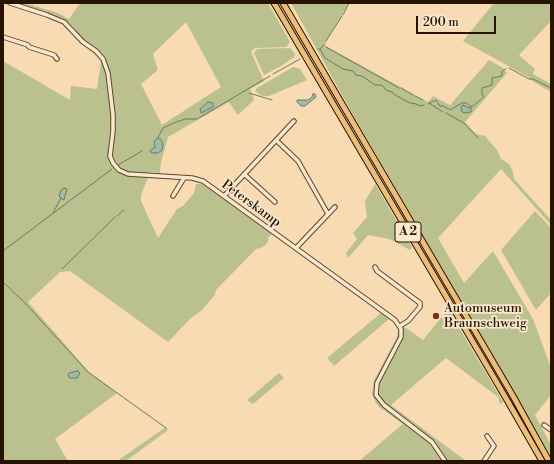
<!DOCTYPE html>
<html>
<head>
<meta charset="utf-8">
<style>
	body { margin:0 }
	#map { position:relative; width:554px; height:464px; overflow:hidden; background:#f8dbb3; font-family:"Libre Bodoni",serif }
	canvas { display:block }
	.frame { position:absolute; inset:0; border:4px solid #261300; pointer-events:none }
	.scale { position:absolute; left:416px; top:16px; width:80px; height:18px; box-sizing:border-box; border:2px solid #261300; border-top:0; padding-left:5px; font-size:12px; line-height:14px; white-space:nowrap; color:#261300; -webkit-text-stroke:3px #fae8ce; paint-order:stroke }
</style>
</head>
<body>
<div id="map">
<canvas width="554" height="464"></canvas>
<div class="frame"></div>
<div class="scale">200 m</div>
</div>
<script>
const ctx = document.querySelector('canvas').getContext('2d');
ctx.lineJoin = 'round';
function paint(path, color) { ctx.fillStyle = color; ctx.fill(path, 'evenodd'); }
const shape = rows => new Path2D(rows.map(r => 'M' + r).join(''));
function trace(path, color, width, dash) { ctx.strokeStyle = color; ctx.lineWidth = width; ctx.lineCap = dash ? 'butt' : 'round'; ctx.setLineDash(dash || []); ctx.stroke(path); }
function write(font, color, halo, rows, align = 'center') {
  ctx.font = font + ' "Libre Bodoni",serif'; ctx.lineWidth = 3.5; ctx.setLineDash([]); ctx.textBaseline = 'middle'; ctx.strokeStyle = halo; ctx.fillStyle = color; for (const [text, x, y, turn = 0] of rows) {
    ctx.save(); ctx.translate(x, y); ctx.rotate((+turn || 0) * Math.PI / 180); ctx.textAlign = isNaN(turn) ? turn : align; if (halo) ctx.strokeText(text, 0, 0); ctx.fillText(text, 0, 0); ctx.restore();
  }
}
paint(shape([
	[15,3,25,3,58,13,69,19,80,3,268,3,290,42,286,47,255,48,251,52,264,81,250,89,254,100,238,115,229,102,168,137,161,162,160,173,150,172,141,195,141,201,158,238,177,209,183,206,194,193,196,184,204,184,272,234,268,238,268,242,263,247,256,249,216,290,215,295,202,310,191,318,168,342,70,271,60,272,28,302,89,372,117,393,55,439,68,461,3,461,3,61,70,100,71,86,97,89,101,61,81,41,75,29,68,22,60,18],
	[186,22,221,87,162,125,141,84,158,70,153,54],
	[291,3,349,3,324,45,428,102,433,96,450,105,489,60,503,68,507,73,465,122,476,134,485,136,497,150,501,159,509,164,513,172,514,179,551,220,551,225,501,169,438,238,464,283,493,251,533,319,551,368,551,395,535,415,551,445,551,456,352,113],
	[494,3,551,3,551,21,519,55,535,69,533,74,551,84,551,92,529,79,530,78,463,41],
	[290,48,295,54,294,57,281,66,264,75,254,53,257,49],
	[293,67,300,69,307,80,269,96,262,96,255,91,257,88],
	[375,184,412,247,410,250,389,239,368,235,348,258,346,253,357,239,353,233,367,217,365,201],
	[535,211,551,228,551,293,536,310,501,250],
	[448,309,503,402,500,404,498,397,446,358,391,405,466,461,359,461,403,424,379,407,376,403,372,394,374,380,397,337,398,329,394,323,406,328,423,340],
	[381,313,389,319,334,366,327,358],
	[279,373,284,378,253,404,247,400],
	[166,427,168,430,126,461,117,461]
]), '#bac18f');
const water = shape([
	[313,94,315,94,316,97,305,106,301,106,297,102,297,100,308,100,312,97,313,94],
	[208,102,213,103,213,107,201,113,200,109,208,102],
	[463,105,469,108,471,107,471,112,465,113,462,112,461,107,463,105],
	[158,138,161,140,163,144,162,150,158,153,152,153,150,151,155,147,154,141,158,138],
	[64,188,67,189,64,200,62,199,59,196,61,190,64,188],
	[78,371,80,373,77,378,70,378,68,376,69,373,78,371]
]);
paint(water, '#9dbbaa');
trace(water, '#6d7866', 1);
trace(shape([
	[343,15,349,3],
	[326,41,342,16],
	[326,47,399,88],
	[318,49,320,49,325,58,343,69,353,71,356,75,362,76,375,85,382,85,386,90,392,92,395,95,410,103,416,104,420,106,424,105],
	[320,49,325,44],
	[509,68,529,79,533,79,551,88],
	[273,74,300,59],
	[401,88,413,95],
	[249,93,272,100],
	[415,96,423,100],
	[429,103,443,112],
	[428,104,436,100,440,106,443,106,450,110,462,103,466,103,470,106,473,106,484,97,482,94,482,88,492,85,492,78,502,76,502,71,506,69],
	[446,113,464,123,478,138],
	[158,138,163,128,174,123,185,119,197,119,270,76],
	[118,165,142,151],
	[53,213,61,198],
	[117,216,124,210],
	[3,251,112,169],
	[62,269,115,217],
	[3,282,25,303,88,372,166,428]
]), '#6d7866', 1);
const minor = shape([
	[10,3,47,15,64,22,83,42,96,51,103,59,108,73,113,115,113,131,110,156,113,163,119,170,128,174,192,178,203,181,395,320,401,329,401,337,377,383,376,395,384,405,432,442,445,461],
	[3,37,28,45,29,47,54,55,57,59],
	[276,140,298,161,328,214],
	[244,174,275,202],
	[173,196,184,178],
	[224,196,294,121],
	[296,248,335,207],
	[375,267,377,271,420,303,420,307,408,321,400,326],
	[544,425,551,430],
	[484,461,494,446,487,436]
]);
const highway = shape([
	[274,3,507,400,542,461],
	[283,3,513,396,549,461]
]);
trace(minor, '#5a452d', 5.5);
trace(highway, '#261300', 7);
trace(minor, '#fae8ce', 3.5);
trace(highway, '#ecbe7a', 5);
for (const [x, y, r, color] of [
	[436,316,4,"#8f2418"]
]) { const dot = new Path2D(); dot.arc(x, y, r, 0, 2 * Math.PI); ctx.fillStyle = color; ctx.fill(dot); trace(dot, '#fae8ce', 1.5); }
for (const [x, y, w] of [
	[408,232,26]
]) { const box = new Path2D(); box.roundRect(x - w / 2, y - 10, w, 20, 3); ctx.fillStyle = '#fae8ce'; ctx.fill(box); trace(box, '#261300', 1); }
write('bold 12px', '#261300', null, [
	["A 2",408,232]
]);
write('13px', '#261300', '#fae8ce', [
	["Peterskamp",251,204,36]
]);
write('13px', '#261300', '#fae8ce', [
	["Automuseum",444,309],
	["Braunschweig",444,324]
], 'left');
</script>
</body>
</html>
